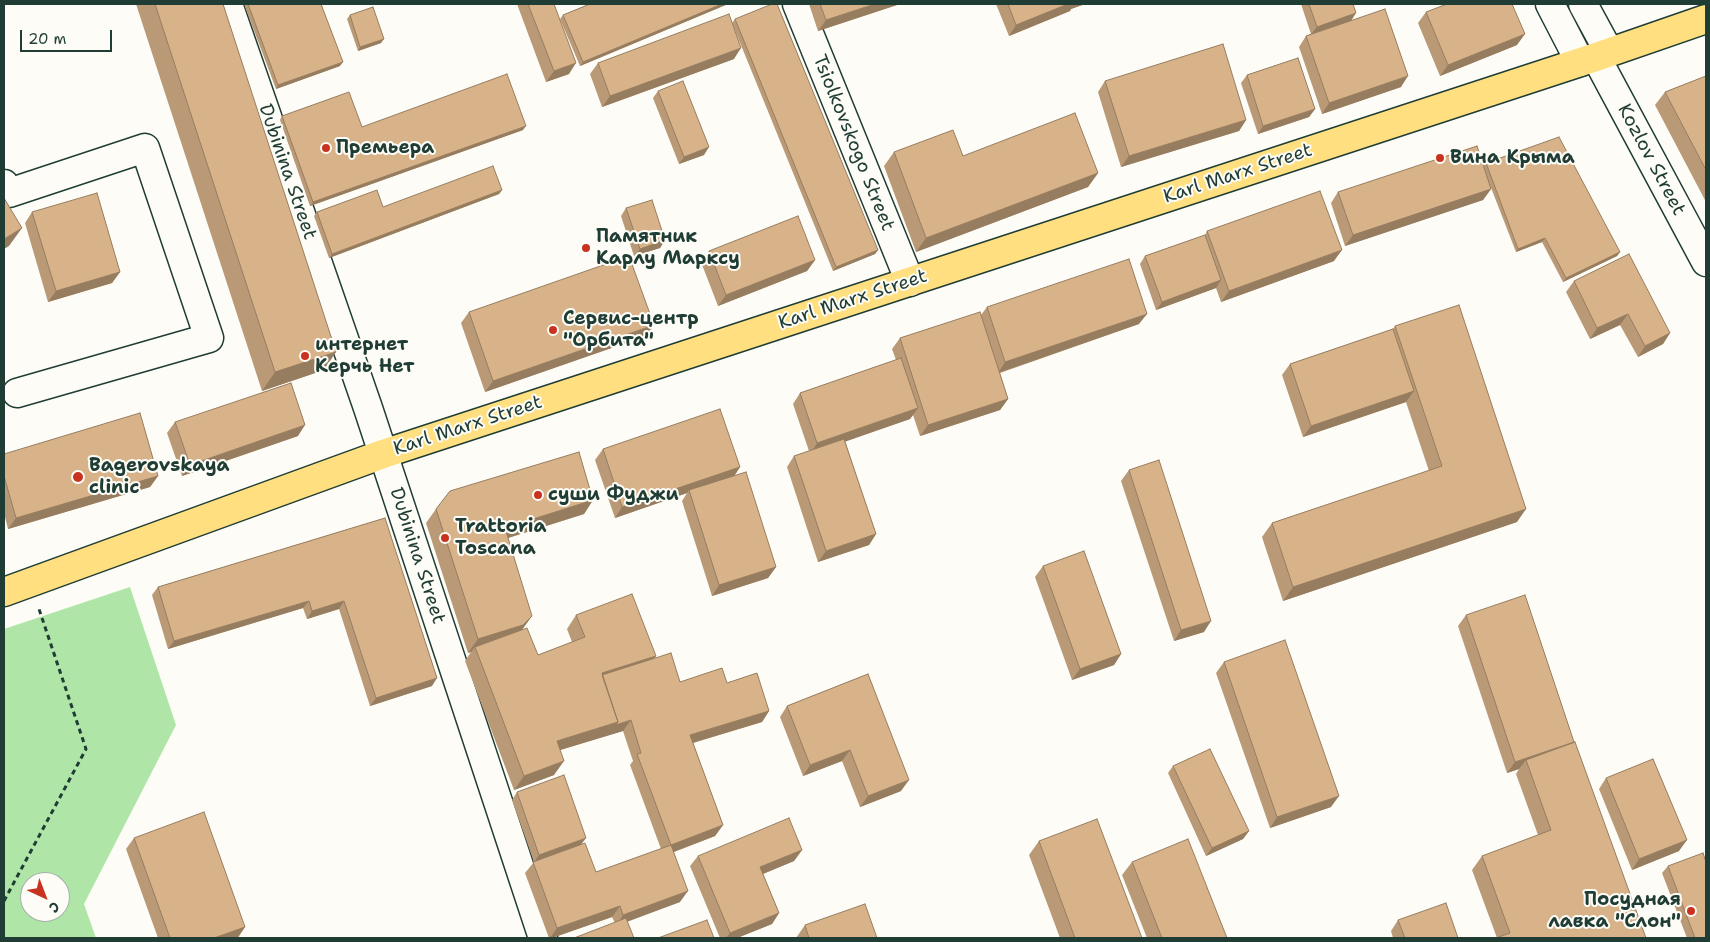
<!DOCTYPE html>
<html>
<head>
<meta charset="utf-8">
<style>
	body { margin:0 }
	#map { position:relative; width:1710px; height:942px; overflow:hidden; background:#fdfcf7; font-family:"Shantell Sans",sans-serif }
	canvas { display:block }
	.frame { position:absolute; inset:0; border:5px solid #1f3d34; pointer-events:none }
	.north { position:absolute; left:20px; top:872px; width:50px; height:50px; box-sizing:border-box; background:#fdfcf7; border:1px solid #a4b0a9; border-radius:50%; rotate:137deg; font-size:14px; font-weight:700; line-height:20px; text-align:center; color:#1f3d34 }
	.north::after { content:''; display:block; margin:auto; width:18px; height:22px; background:#c8321e; clip-path:polygon(50% 0,100% 100%,50% 72%,0 100%) }
	.scale { position:absolute; left:20px; top:30px; width:92px; height:22px; box-sizing:border-box; border:2px solid #1f3d34; border-top:0; padding-left:6px; font-size:15px; line-height:18px; white-space:nowrap; color:#1f3d34; -webkit-text-stroke:4px #fdfcf7; paint-order:stroke }
</style>
</head>
<body>
<div id="map">
<canvas width="1710" height="942"></canvas>
<div class="frame"></div>
<div class="north">С</div>
<div class="scale">20 m</div>
</div>
<script>
const ctx = document.querySelector('canvas').getContext('2d');
ctx.lineJoin = 'round';
function paint(path, color) { ctx.fillStyle = color; ctx.fill(path, 'evenodd'); }
const shape = rows => new Path2D(rows.map(r => 'M' + r).join(''));
function trace(path, color, width, dash) { ctx.strokeStyle = color; ctx.lineWidth = width; ctx.lineCap = dash ? 'butt' : 'round'; ctx.setLineDash(dash || []); ctx.stroke(path); }
function write(font, color, halo, rows, align = 'center') {
  ctx.font = font + ' "Shantell Sans",sans-serif'; ctx.lineWidth = 4; ctx.setLineDash([]); ctx.textBaseline = 'middle'; ctx.strokeStyle = halo; ctx.fillStyle = color; for (const [text, x, y, turn = 0] of rows) {
    ctx.save(); ctx.translate(x, y); ctx.rotate((+turn || 0) * Math.PI / 180); ctx.textAlign = isNaN(turn) ? turn : align; if (halo) ctx.strokeText(text, 0, 0); ctx.fillText(text, 0, 0); ctx.restore();
  }
}
paint(shape([
	[130,587,176,725,84,904,96,938,4,938,4,629],
	[30,882,60,882,60,912,30,912]
]), '#afe6a8');
const minor = shape([
	[228,4,368,408,543,938],
	[797,4,910,282],
	[1550,4,1580,62],
	[1583,4,1609,52],
	[1596,57,1706,262],
	[4,184,9,193,145,148,209,338,17,393]
]);
const major = shape([
	[4,592,383,454,1596,57,1706,19]
]);
trace(minor, '#1f3d34', 31);
trace(major, '#1f3d34', 31);
trace(shape([
	[4,901,86,749,39,609]
]), '#1f3d34', 3, [5, 4]);
trace(minor, '#fdfcf7', 28);
trace(major, '#ffdf80', 28);
paint(shape([
	[136,4,223,4,324,370,262,391],
	[244,4,321,4,340,66,276,89],
	[517,4,554,4,569,74,546,82],
	[590,4,728,4,580,66,560,19,563,15],
	[809,4,900,4,818,31],
	[996,4,1085,4,1071,9,1070,11,1009,36],
	[1301,4,1353,4,1351,21,1401,87,1322,114,1299,47,1306,36,1311,34],
	[1426,12,1517,45,1440,76,1418,23],
	[350,15,381,43,358,51,347,19],
	[735,19,878,250,875,254,833,271,732,23],
	[734,59,602,107,590,74,598,63],
	[1247,75,1315,109,1309,117,1258,134,1241,83],
	[1706,76,1706,202,1655,105,1665,92],
	[1105,81,1246,120,1239,131,1121,167,1098,92],
	[658,91,704,155,679,164,653,98],
	[282,116,362,127,523,130,310,206,280,120],
	[894,152,963,156,1098,173,1088,187,916,252,884,166],
	[1486,163,1620,252,1617,256,1563,282,1542,242,1516,252,1488,180,1491,189,1483,200,1345,246,1331,203,1338,192,1483,166],
	[502,190,499,194,329,258,314,216,317,212,383,207],
	[626,208,665,240,660,248,634,256,621,216],
	[32,212,120,272,112,283,48,302,25,223],
	[1207,231,1334,261,1221,302,1216,288,1156,310,1140,264,1145,256,1205,235],
	[709,251,815,260,807,271,718,306,701,262],
	[1574,281,1670,333,1663,344,1638,357,1620,325,1590,339,1566,292],
	[987,307,1139,324,1000,373,1008,399,1000,410,920,436,913,415,910,419,845,441,876,534,869,545,818,562,787,467,794,456,809,451,793,404,800,393,896,360,892,349,900,338,981,315],
	[469,312,646,336,485,392,461,323],
	[1395,326,1517,522,1283,601,1262,537,1272,523,1429,471,1406,402,1303,437,1282,375,1290,364,1393,329],
	[175,422,298,436,182,476,167,433],
	[603,449,740,467,734,476,776,567,768,578,712,596,682,501,687,493,615,518,595,460],
	[4,454,158,476,150,487,8,529,4,513],
	[1129,470,1204,632,1174,641,1121,481],
	[593,500,584,514,508,538,522,629,538,655,572,642,567,629,576,615,656,656,654,659,680,682,727,683,769,711,762,722,693,743,723,825,715,836,674,852,680,902,627,921,615,923,612,917,552,938,549,938,525,873,534,862,512,800,517,792,581,844,596,872,661,849,630,765,633,761,623,731,560,750,554,775,514,790,465,661,471,652,468,653,426,523,436,509],
	[385,518,432,686,370,706,339,609,307,619,303,608,168,649,152,595,158,587],
	[1043,566,1121,654,1114,665,1072,680,1035,577],
	[1466,615,1574,742,1646,938,1497,938,1472,870,1482,856,1538,835,1516,774,1519,769,1507,773,1458,626],
	[1224,662,1331,807,1270,828,1216,673],
	[868,674,901,791,860,807,842,761,803,776,780,717,787,706],
	[1173,766,1249,831,1243,839,1206,856,1168,773],
	[1606,778,1679,851,1632,870,1599,789],
	[134,838,245,927,238,938,158,938,126,849],
	[1039,841,1142,938,1060,938,1029,855],
	[802,850,794,861,763,874,779,913,772,924,737,938,720,938,690,866,698,856],
	[1132,862,1227,938,1147,938,1122,875],
	[1668,866,1706,938,1687,938,1662,873],
	[1398,920,1458,938,1393,938,1391,931],
	[805,925,877,938,796,938]
]), '#ba9a76');
paint(shape([
	[722,4,728,4,580,66,583,62],
	[875,4,900,4,818,31,826,20],
	[1068,4,1085,4,1071,9,1070,11,1009,36,1016,25],
	[1356,13,1351,21,1311,34,1317,27],
	[1525,34,1517,45,1440,76,1448,65],
	[384,39,381,43,358,51,360,47],
	[741,48,734,59,602,107,610,96],
	[343,62,340,66,276,89,278,85],
	[576,63,569,74,546,82,554,71],
	[1408,76,1401,87,1322,114,1329,103],
	[1315,109,1309,117,1258,134,1263,126],
	[1246,120,1239,131,1121,167,1129,156],
	[526,126,523,130,310,206,313,202],
	[709,147,704,155,679,164,684,157],
	[1098,173,1088,187,916,252,926,238],
	[1491,189,1483,200,1345,246,1353,235],
	[502,190,499,194,329,258,332,254],
	[22,228,9,246,4,249,4,239],
	[1545,238,1542,242,1516,252,1518,249],
	[665,240,660,248,634,256,640,249],
	[878,250,875,254,833,271,836,267],
	[1342,250,1334,261,1221,302,1229,291],
	[1620,252,1617,256,1563,282,1566,278],
	[815,260,807,271,718,306,726,295],
	[120,272,112,283,48,302,56,291],
	[1221,280,1216,288,1156,310,1162,302],
	[1147,314,1139,324,998,373,1005,362],
	[1628,314,1620,325,1590,339,1597,328],
	[654,325,646,336,485,392,493,381],
	[1670,333,1663,344,1638,357,1645,346],
	[336,352,324,370,262,391,275,372],
	[1414,391,1406,402,1303,437,1311,426],
	[1008,399,1000,410,920,436,928,425],
	[918,408,910,419,810,454,817,443],
	[305,425,298,436,182,476,190,465],
	[740,467,733,478,689,490,687,493,615,518,622,507],
	[158,476,150,487,8,529,16,518],
	[593,500,584,514,495,542,505,528],
	[1526,509,1517,522,1283,601,1293,587],
	[876,534,869,545,818,562,826,551],
	[776,567,768,578,712,596,719,585],
	[309,601,303,608,168,649,174,641],
	[344,601,339,609,307,619,312,611],
	[532,616,522,630,475,647,471,652,468,653,478,639],
	[1211,621,1204,632,1174,641,1181,630],
	[1121,654,1114,665,1072,680,1080,669],
	[656,656,646,669,602,684,602,673],
	[437,678,432,686,370,706,376,698],
	[769,711,762,722,682,746,690,735],
	[631,720,623,731,547,754,557,741,618,722],
	[1574,742,1526,760,1519,769,1507,773,1515,762],
	[850,750,842,761,803,776,810,765],
	[564,761,554,775,514,790,524,776],
	[909,780,901,791,860,807,868,796],
	[1339,796,1331,807,1270,828,1277,817],
	[723,825,715,836,663,856,671,845],
	[1249,831,1243,839,1206,856,1212,848],
	[586,838,580,846,534,862,539,855],
	[1687,840,1679,851,1632,870,1639,859],
	[802,850,794,861,753,878,760,867],
	[688,891,680,902,616,926,623,915],
	[620,906,612,917,552,938,550,938,557,928],
	[779,913,772,924,737,938,726,938,730,933],
	[245,927,237,938,214,938]
]), '#977d60');
const building = shape([
	[155,4,223,4,336,352,275,372,155,4],
	[248,4,321,4,343,62,278,85,248,4],
	[528,4,554,4,576,63,554,71,528,4],
	[590,4,722,4,583,62,563,15,590,4],
	[772,4,777,4,878,250,836,267,735,19,772,4],
	[820,4,875,4,826,20,820,4],
	[1008,4,1068,4,1016,25,1008,4],
	[1309,4,1353,4,1356,13,1317,27,1309,4],
	[1447,4,1512,4,1525,34,1448,65,1426,12,1447,4],
	[373,7,384,39,360,47,350,15,373,7],
	[1385,9,1408,76,1329,103,1306,36,1385,9],
	[729,14,741,48,610,96,598,63,729,14],
	[1223,44,1246,120,1129,156,1105,81,1223,44],
	[1298,58,1315,109,1263,126,1247,75,1298,58],
	[507,74,526,126,313,202,282,116,349,92,362,127,507,74],
	[1706,76,1706,170,1665,92,1706,76],
	[683,81,709,147,684,157,658,91,683,81],
	[1075,113,1098,173,926,238,894,152,953,130,963,156,1075,113],
	[1559,137,1620,252,1566,278,1545,238,1518,249,1486,163,1559,137],
	[1477,146,1491,189,1353,235,1338,192,1477,146],
	[493,166,502,190,332,254,317,212,377,190,383,207,493,166],
	[1320,191,1342,250,1229,291,1207,231,1320,191],
	[97,193,120,272,56,291,32,212,97,193],
	[4,198,22,228,4,239,4,198],
	[652,200,665,240,640,249,626,208,652,200],
	[798,216,815,260,726,295,709,251,798,216],
	[1205,235,1221,280,1162,302,1145,256,1205,235],
	[1629,254,1670,333,1645,346,1628,314,1597,328,1574,281,1629,254],
	[629,256,654,325,493,381,469,312,629,256],
	[1129,259,1147,314,1005,362,987,307,1129,259],
	[1459,305,1526,509,1293,587,1272,523,1442,466,1395,326,1459,305],
	[980,312,1008,399,928,425,900,338,980,312],
	[1393,329,1414,391,1311,426,1290,364,1393,329],
	[901,358,918,408,817,443,800,393,901,358],
	[291,383,305,425,190,465,175,422,291,383],
	[720,409,740,467,622,507,603,449,720,409],
	[140,413,158,476,16,518,4,476,4,454,140,413],
	[844,439,876,534,826,551,794,456,844,439],
	[579,452,593,500,505,528,532,616,523,625,478,639,436,509,450,491,579,452],
	[1159,460,1211,621,1181,630,1129,470,1159,460],
	[746,472,776,567,719,585,689,490,746,472],
	[385,518,437,678,376,698,344,601,312,611,309,601,174,641,158,587,385,518],
	[1084,551,1121,654,1080,669,1043,566,1084,551],
	[632,594,656,656,602,673,618,722,557,741,564,761,524,776,475,647,527,628,538,655,585,637,576,615,632,594],
	[1525,595,1574,742,1515,762,1466,615,1525,595],
	[1285,640,1339,796,1277,817,1224,662,1285,640],
	[671,653,680,682,722,668,727,683,757,673,769,711,690,735,723,825,671,845,688,891,623,915,620,906,557,928,533,862,585,843,596,872,671,845,637,754,641,753,631,720,616,725,618,722,602,675,671,653],
	[868,674,909,780,868,796,850,750,810,765,787,706,868,674],
	[1575,742,1646,938,1496,938,1510,933,1482,856,1551,830,1526,760,1575,742],
	[1210,749,1249,831,1212,848,1173,766,1210,749],
	[1653,759,1687,840,1639,859,1606,778,1653,759],
	[564,775,586,838,539,855,517,792,564,775],
	[204,812,245,927,214,938,170,938,134,838,204,812],
	[789,818,802,850,760,867,779,913,730,933,698,856,789,818],
	[1097,819,1142,938,1075,938,1039,841,1097,819],
	[1188,839,1227,938,1162,938,1132,862,1188,839],
	[1703,853,1706,862,1706,938,1695,938,1668,866,1703,853],
	[1446,903,1458,938,1405,938,1398,920,1446,903],
	[865,904,877,938,809,938,805,925,865,904],
	[626,918,634,938,574,938,626,918],
	[707,920,714,938,658,938,707,920]
]);
paint(building, '#d8b389');
trace(building, '#977d60', 1);
for (const [x, y, r, color] of [
	[326,148,5,"#c8321e"],
	[1440,158,5,"#c8321e"],
	[586,248,5,"#c8321e"],
	[553,330,5,"#c8321e"],
	[305,356,5,"#c8321e"],
	[78,477,6,"#c8321e"],
	[538,495,5,"#c8321e"],
	[445,538,5,"#c8321e"],
	[1691,911,5,"#c8321e"]
]) { const dot = new Path2D(); dot.arc(x, y, r, 0, 2 * Math.PI); ctx.fillStyle = color; ctx.fill(dot); trace(dot, '#fdfcf7', 2); }
write('19px', '#1f3d34', '#fdfcf7', [
	["Tsiolkovskogo Street",853,143,68],
	["Kozlov Street",1651,160,62],
	["Dubinina Street",287,172,71],
	["Karl Marx Street",1238,174,-18],
	["Karl Marx Street",853,300,-18],
	["Karl Marx Street",468,426,-18],
	["Dubinina Street",417,556,72]
]);
write('bold 19px', '#1f3d34', '#fdfcf7', [
	["Премьера",336,148],
	["Вина Крыма",1450,158],
	["Памятник",596,237],
	["Карлу Марксу",596,259],
	["Сервис-центр",563,319],
	["\"Орбита\"",563,341],
	["интернет",315,345],
	["Керчь Нет",315,367],
	["Bagerovskaya",89,466],
	["clinic",89,488],
	["суши Фуджи",548,495],
	["Trattoria",455,527],
	["Toscana",455,549],
	["Посудная",1681,900,"right"],
	["лавка \"Слон\"",1681,922,"right"]
], 'left');
</script>
</body>
</html>
